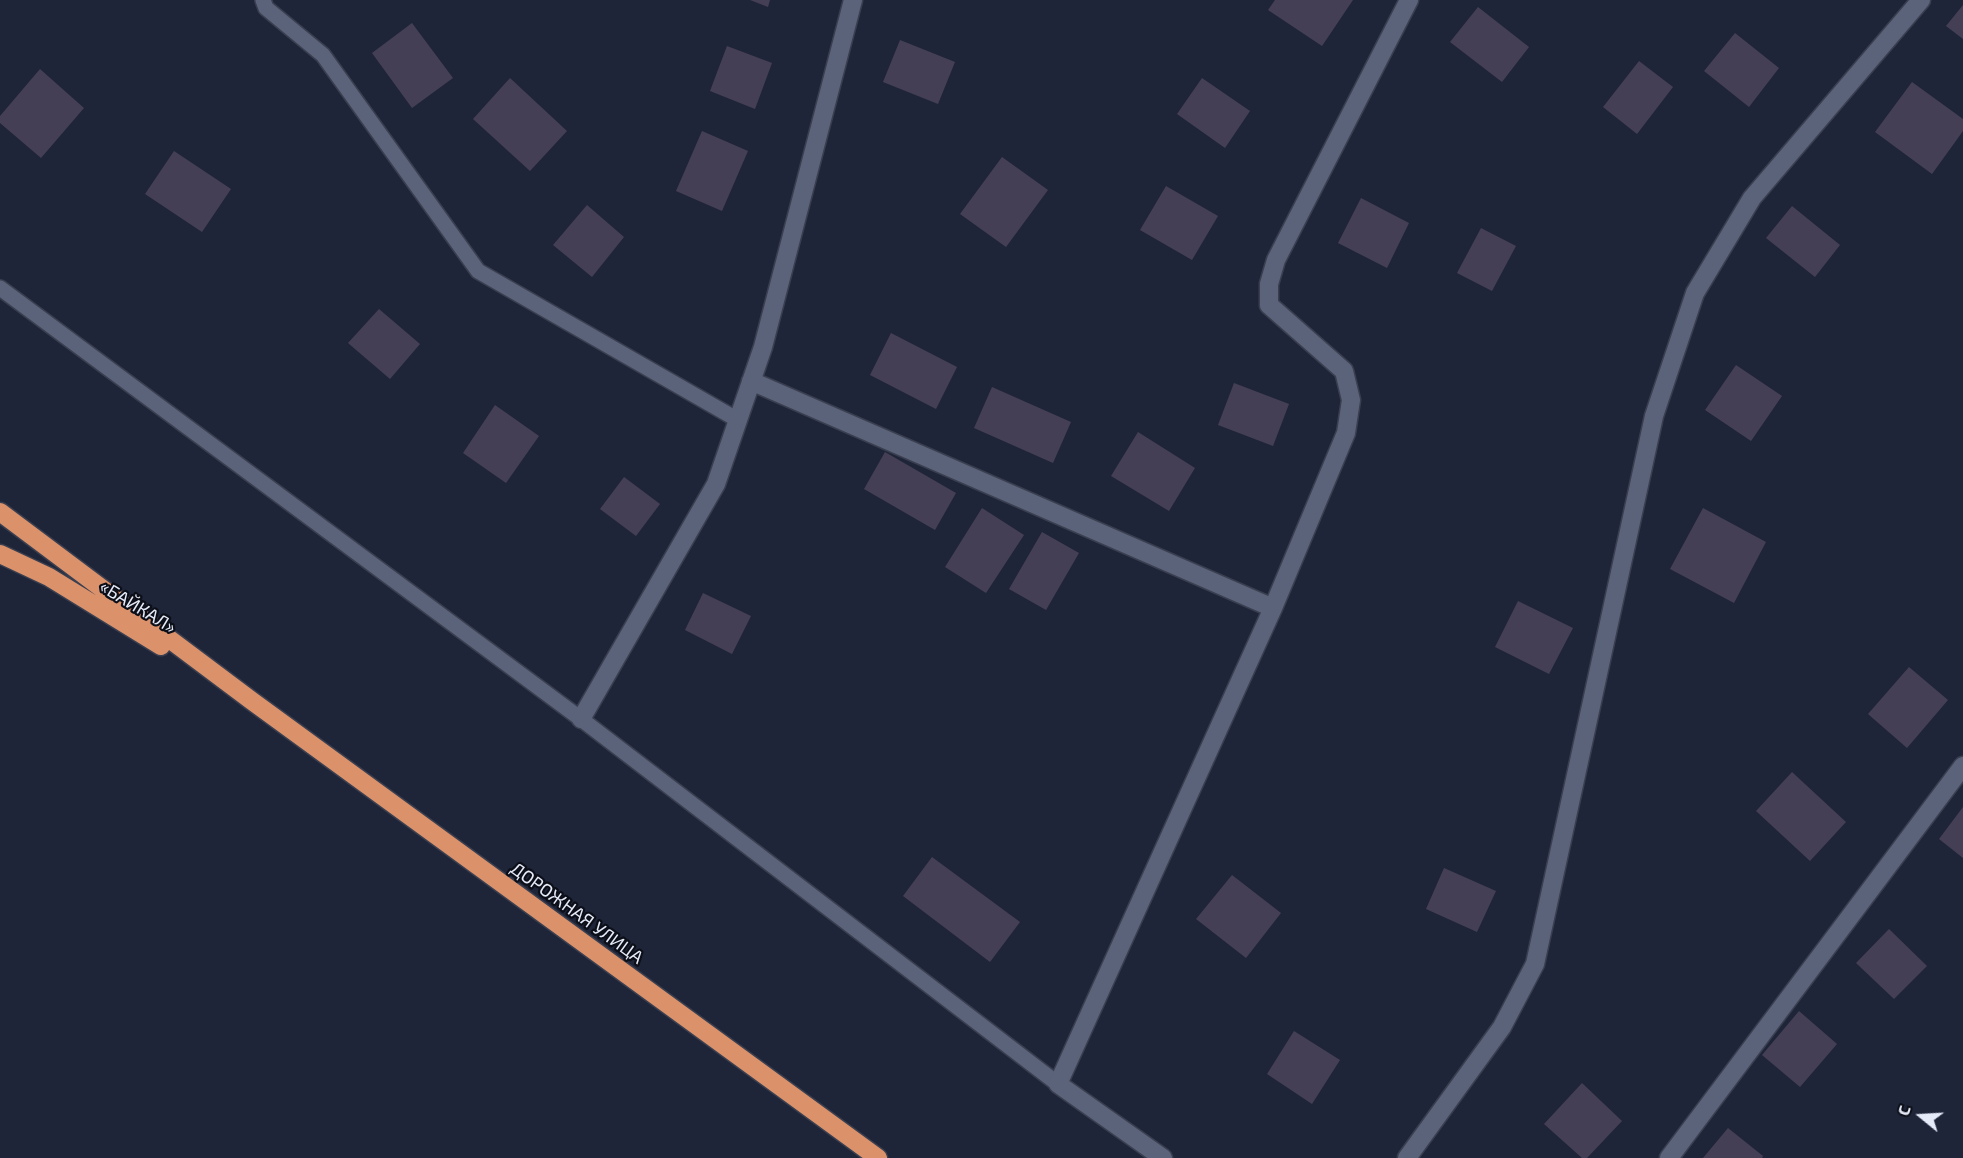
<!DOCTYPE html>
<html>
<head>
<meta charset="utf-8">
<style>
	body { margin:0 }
	#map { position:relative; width:1963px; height:1158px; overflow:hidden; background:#1f2539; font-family:"Exo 2",sans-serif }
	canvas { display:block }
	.north { position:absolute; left:1891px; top:1086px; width:60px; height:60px; -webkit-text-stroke:4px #0c0f18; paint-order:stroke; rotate:288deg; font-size:16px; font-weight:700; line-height:24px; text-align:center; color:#e6ebf9 }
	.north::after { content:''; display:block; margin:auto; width:21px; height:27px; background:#e6ebf9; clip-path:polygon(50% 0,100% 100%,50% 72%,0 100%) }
</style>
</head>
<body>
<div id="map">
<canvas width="1963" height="1158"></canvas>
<div class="north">С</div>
</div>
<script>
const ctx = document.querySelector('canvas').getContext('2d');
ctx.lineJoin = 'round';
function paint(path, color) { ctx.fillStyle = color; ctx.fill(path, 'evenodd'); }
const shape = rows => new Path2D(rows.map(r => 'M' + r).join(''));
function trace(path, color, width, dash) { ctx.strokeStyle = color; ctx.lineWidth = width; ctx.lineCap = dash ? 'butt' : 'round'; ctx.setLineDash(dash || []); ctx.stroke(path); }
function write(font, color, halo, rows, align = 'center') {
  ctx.font = font + ' "Exo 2",sans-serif'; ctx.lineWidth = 4.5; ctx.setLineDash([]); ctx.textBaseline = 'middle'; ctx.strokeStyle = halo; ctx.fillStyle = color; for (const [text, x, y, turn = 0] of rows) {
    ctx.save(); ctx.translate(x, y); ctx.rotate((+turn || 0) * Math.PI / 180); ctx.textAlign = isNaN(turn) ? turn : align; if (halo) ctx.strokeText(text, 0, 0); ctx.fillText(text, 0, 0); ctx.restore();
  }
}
paint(shape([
	[750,0,770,0,768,7],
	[1275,0,1353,0,1322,46,1268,10],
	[1963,5,1963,39,1946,26],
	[1478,7,1529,47,1502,82,1450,42],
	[412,23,453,78,412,108,372,53],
	[1735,33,1779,68,1749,107,1704,71],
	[900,40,955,62,938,104,883,82],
	[727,46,772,63,755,109,710,91],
	[1639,61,1673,87,1637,134,1603,107],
	[40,69,84,108,41,158,0,123,0,116],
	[510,78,567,131,530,171,473,119],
	[1202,78,1250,111,1225,148,1177,114],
	[1912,82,1963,119,1963,131,1932,174,1875,132],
	[702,131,748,151,722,211,676,191],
	[174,151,231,189,202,232,145,194],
	[1002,157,1048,190,1006,247,960,214],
	[1166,186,1218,216,1192,260,1140,230],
	[1361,198,1409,223,1387,268,1338,243],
	[587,205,624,237,592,277,553,245],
	[1792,206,1840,245,1815,277,1766,238],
	[1481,228,1516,246,1492,291,1457,273],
	[379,309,420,344,390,379,348,343],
	[891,333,957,367,936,409,870,375],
	[1736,365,1782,396,1751,441,1705,410],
	[1234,383,1289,404,1273,446,1218,425],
	[992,387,1071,422,1053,463,974,428],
	[495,405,539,436,506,483,463,453],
	[1138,432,1195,468,1169,511,1111,476],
	[885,452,956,493,935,530,864,489],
	[624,477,660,504,636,536,600,509],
	[982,508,1024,535,986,593,945,567],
	[1703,508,1766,542,1734,603,1670,569],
	[1042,532,1079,553,1046,610,1009,589],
	[703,593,751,616,732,654,685,630],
	[1518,601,1573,628,1549,674,1495,647],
	[1909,667,1948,700,1907,748,1868,714],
	[1792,772,1846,822,1810,861,1756,811],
	[1963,807,1963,858,1939,839],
	[932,857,1020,922,990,962,903,896],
	[1444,868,1496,891,1477,932,1426,909],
	[1232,875,1281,913,1246,958,1196,919],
	[1889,929,1927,966,1894,999,1856,963],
	[1799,1011,1837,1044,1800,1087,1762,1055],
	[1294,1031,1340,1060,1312,1104,1267,1074],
	[1582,1083,1622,1121,1587,1158,1582,1158,1544,1124],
	[1728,1128,1763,1156,1762,1158,1703,1158]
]), '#453f55');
const lane = shape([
	[263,0,266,8,323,55,478,271,738,420],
	[0,288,581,719,1058,1084]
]);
const street = shape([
	[751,381,1273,608],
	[581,719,716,484,763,347,853,0],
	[1163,1158,1058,1084,1273,608,1346,433,1351,400,1344,371,1269,305,1269,284,1276,260,1409,0],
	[1407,1158,1502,1027,1535,964,1654,416,1695,293,1752,198,1921,0],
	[1669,1158,1963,766]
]);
const highway = shape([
	[0,512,252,701,878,1158],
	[0,554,49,577,161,646]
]);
trace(lane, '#3a3f50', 18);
trace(street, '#3a3f50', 21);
trace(highway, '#3a3f50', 21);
trace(lane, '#5b637b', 15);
trace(street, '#5b637b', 18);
trace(highway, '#db926a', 18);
write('18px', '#e6ebf9', '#0c0f18', [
	["«БАЙКАЛ»",138,607,31],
	["ДОРОЖНАЯ УЛИЦА",577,913,36]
]);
</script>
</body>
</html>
